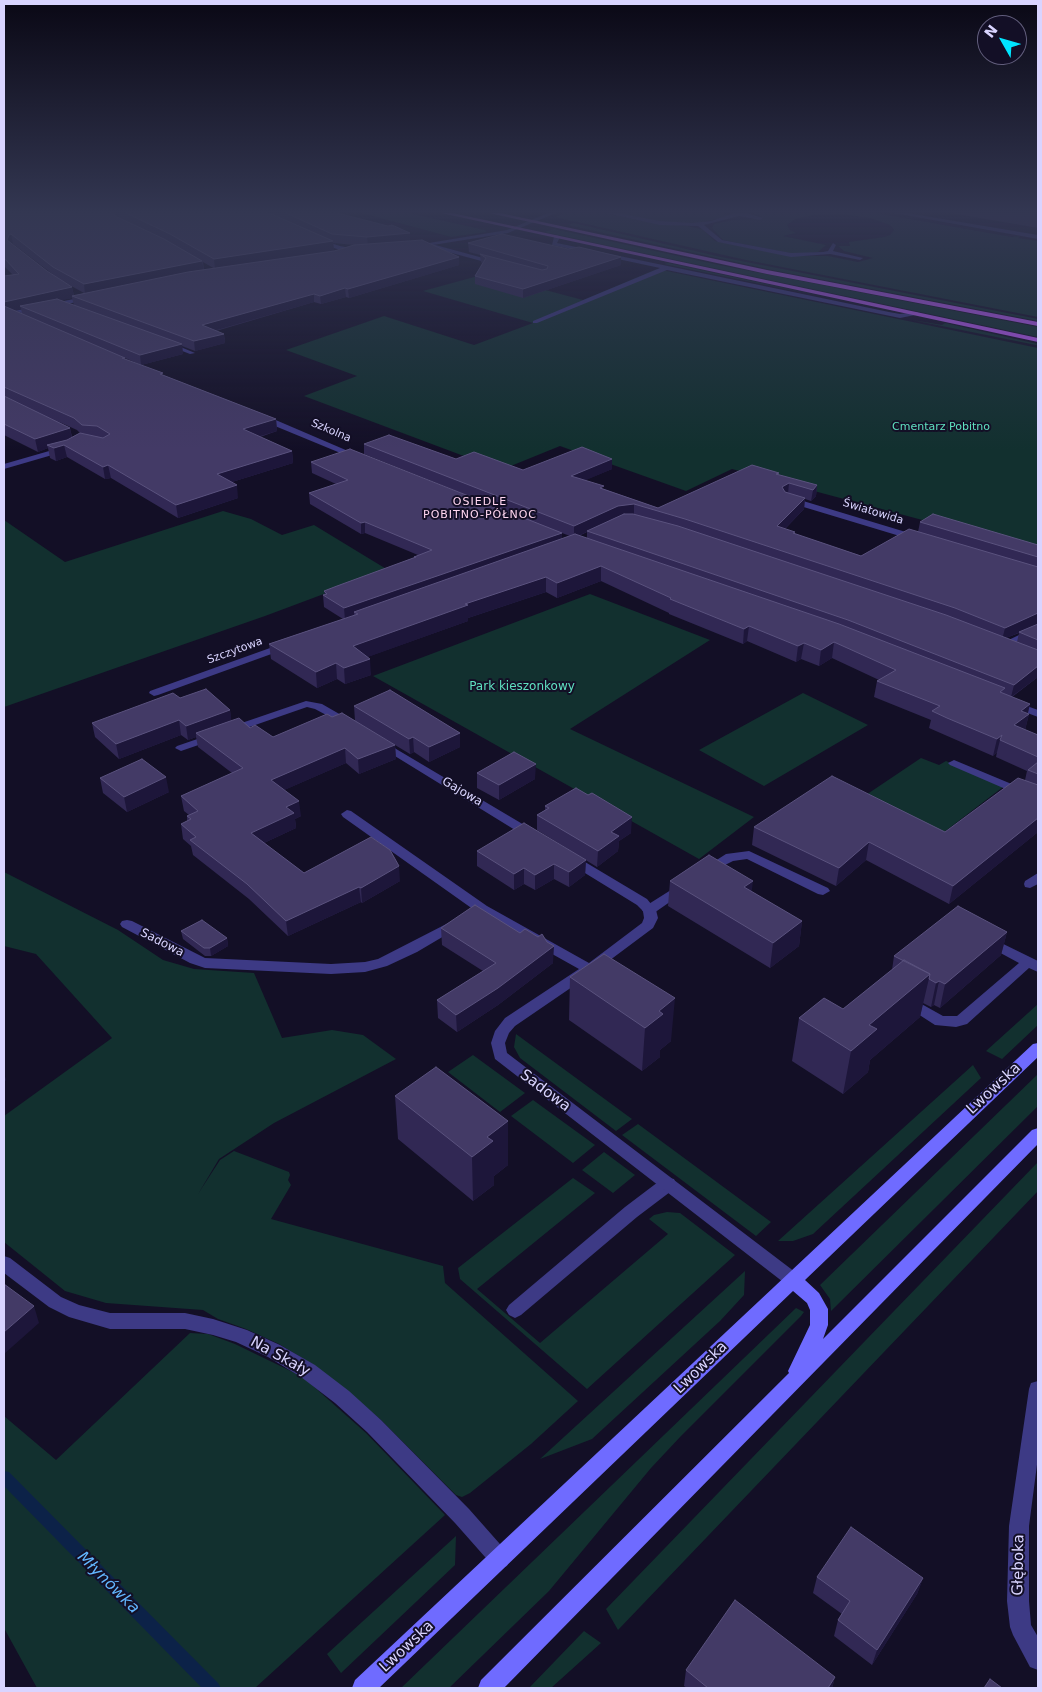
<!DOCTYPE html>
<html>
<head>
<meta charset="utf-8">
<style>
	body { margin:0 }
	#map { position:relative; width:1042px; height:1692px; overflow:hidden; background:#130f26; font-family:"DejaVu Sans",sans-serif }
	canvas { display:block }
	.frame { position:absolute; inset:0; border:5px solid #d9d4ff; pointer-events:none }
	.north { position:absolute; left:977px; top:15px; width:50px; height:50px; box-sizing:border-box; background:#130f26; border:1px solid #625e7d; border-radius:50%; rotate:308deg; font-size:14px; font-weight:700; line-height:20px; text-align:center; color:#d9d4ff }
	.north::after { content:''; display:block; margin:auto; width:18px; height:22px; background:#00e5ff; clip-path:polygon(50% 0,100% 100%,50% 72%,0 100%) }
</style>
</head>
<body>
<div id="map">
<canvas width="1042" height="1692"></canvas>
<div class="frame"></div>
<div class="north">N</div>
</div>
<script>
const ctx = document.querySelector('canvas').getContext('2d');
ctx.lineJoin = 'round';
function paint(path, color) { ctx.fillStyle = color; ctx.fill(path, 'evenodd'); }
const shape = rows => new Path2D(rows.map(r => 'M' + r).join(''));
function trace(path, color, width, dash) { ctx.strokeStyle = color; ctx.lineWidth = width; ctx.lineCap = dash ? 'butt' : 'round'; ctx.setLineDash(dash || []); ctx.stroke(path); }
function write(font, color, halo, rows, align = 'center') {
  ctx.font = font + ' "DejaVu Sans",sans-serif'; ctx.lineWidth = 4; ctx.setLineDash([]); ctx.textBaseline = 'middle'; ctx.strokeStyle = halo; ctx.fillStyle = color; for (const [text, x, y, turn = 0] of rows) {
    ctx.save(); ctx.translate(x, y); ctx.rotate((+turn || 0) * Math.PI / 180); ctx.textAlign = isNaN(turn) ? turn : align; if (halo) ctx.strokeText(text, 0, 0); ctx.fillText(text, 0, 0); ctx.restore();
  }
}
paint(shape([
	[362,213,408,213,485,230,487,232,451,237],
	[565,213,604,213,648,222,687,226,702,229,715,241,789,256,828,256,858,262,873,258,844,251,838,246,850,246,849,242,884,237,890,235,894,230,890,225,870,218,841,214,814,215,795,219,787,225,790,230,796,233,783,236,826,245,818,252,806,254,789,253,723,240,712,228,714,224,733,220,758,219,762,217,754,213,875,213,1012,237,1020,236,1018,238,1038,241,1038,317,746,260,555,217],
	[615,213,722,213,729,216,695,224,659,221],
	[574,223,721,257,1038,319,1038,321,772,270,567,225],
	[554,229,719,265,1038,327,1038,337,544,232],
	[668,263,821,296,664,264],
	[657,269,1038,348,1038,551,732,469,686,491,560,446,501,470,304,396,357,376,286,350,384,316,474,345,533,323,423,291,485,274,583,300],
	[912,320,942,325,945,323,1038,344,1036,345],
	[223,511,251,519,282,535,314,525,388,570,265,616,4,707,4,520,65,562],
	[590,594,710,640,570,729,754,817,699,859,373,676],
	[803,693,868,725,764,786,699,750],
	[921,758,939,765,946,761,1003,787,931,842,854,803],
	[4,872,118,930,163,960,194,969,254,973,282,1038,332,1030,363,1035,396,1059,274,1123,219,1159,198,1194,220,1160,234,1151,289,1172,290,1175,288,1180,291,1185,271,1219,443,1266,445,1283,578,1401,531,1444,470,1493,462,1497,456,1495,380,1419,347,1391,314,1365,279,1344,246,1329,218,1319,203,1310,106,1303,65,1291,4,1242,4,1116,112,1038,36,954,4,946],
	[1038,1004,1038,1025,1002,1059,986,1051],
	[516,1034,632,1119,616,1131,520,1058,514,1047],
	[473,1055,525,1093,500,1112,448,1072],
	[973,1065,981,1078,813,1234,793,1241,778,1241],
	[1038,1074,1038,1106,831,1311,830,1299,820,1285],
	[533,1100,595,1145,573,1163,511,1116],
	[638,1124,771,1222,756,1236,622,1135],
	[604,1152,635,1175,613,1193,582,1170],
	[1038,1162,1038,1191,618,1630,606,1609],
	[573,1178,595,1193,477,1289,540,1343,668,1234,649,1219,654,1215,667,1212,680,1213,735,1255,587,1389,460,1279,458,1268],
	[745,1271,744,1295,720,1321,592,1439,540,1459],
	[796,1308,804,1312,801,1316,681,1436,651,1468,549,1591,449,1688,401,1688],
	[190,1333,208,1334,235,1344,303,1377,366,1433,445,1515,255,1688,37,1688,4,1628,4,1416,56,1460],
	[456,1536,455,1565,341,1673,327,1654],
	[584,1631,601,1643,551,1688,529,1688]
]), '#12302f');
paint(shape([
	[4,1471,9,1472,218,1683,221,1688,202,1688,4,1486,4,1471]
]), '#0c2248');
paint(shape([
	[606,213,618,213,660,221,692,223,711,221,734,213,747,213,763,218,760,220,739,216,704,225,722,240,791,253,823,252,828,251,833,243,836,245,833,251,863,258,860,260,830,254,791,257,718,242,698,226,660,225,606,213],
	[557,235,560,237,557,243,889,312,900,314,917,312,920,314,900,318,667,270,537,323,533,323,533,321,660,268,552,245,554,237,557,235],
	[428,243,498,262,499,263,496,265,426,246,428,243],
	[954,760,1038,795,1038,803,950,765,948,763,954,760],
	[749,851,828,888,830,891,823,895,818,894,747,859,733,861,707,874,701,870,726,854,749,851],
	[1038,873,1038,884,1030,888,1025,887,1024,884,1025,881,1038,873],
	[682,883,687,884,688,887,687,890,654,913,644,913,642,910,644,907,682,883],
	[987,936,1038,961,1038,972,1029,968,967,1024,956,1027,935,1025,904,1005,902,1002,904,999,909,997,943,1016,957,1016,1019,963,982,943,980,940,982,937,987,936],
	[668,1178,674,1179,676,1184,674,1189,637,1217,521,1315,515,1318,509,1315,506,1310,509,1305,625,1207,662,1179,668,1178]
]), '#3d3a85');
paint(shape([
	[548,213,556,213,508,233,414,248,411,246,507,230,548,213],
	[894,213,907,213,1038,235,1038,239,894,213],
	[318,239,340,246,360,250,357,252,337,249,316,242,318,239],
	[89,296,91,297,91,299,4,317,4,313,89,296],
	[167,343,171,343,195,353,190,354,167,345,167,343],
	[258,415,264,415,362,457,355,459,258,419,258,415],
	[63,447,66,447,66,451,4,469,4,464,63,447],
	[790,497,919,536,920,538,916,541,913,540,787,502,786,500,790,497],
	[1038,626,1038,633,1007,647,1003,648,998,645,1038,626],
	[284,643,288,644,288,648,158,695,154,696,149,693,150,691,284,643],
	[306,701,322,704,355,723,353,725,345,725,315,709,307,707,235,732,227,732,225,730,227,728,306,701],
	[1013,701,1038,710,1038,717,1009,706,1008,704,1013,701],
	[212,734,218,737,216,739,181,751,175,748,177,746,212,734],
	[381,740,536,832,538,835,532,839,528,838,377,745,375,743,377,741,381,740],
	[347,810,351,811,487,906,589,963,642,923,644,918,643,911,637,905,567,862,565,859,567,856,575,856,647,899,656,910,658,918,653,928,594,972,515,1026,509,1033,505,1043,507,1053,799,1275,802,1280,799,1285,793,1287,787,1285,495,1059,491,1043,495,1031,505,1018,579,969,477,912,343,817,341,814,347,810],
	[456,919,461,920,463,923,461,926,417,952,387,966,365,972,331,974,205,968,190,963,122,927,120,924,122,921,127,920,132,921,205,958,331,964,365,962,378,959,456,919],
	[4,1256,10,1258,61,1297,79,1305,110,1313,185,1313,213,1319,247,1330,280,1345,315,1365,349,1391,381,1420,469,1509,507,1552,510,1559,507,1566,500,1569,493,1566,455,1523,367,1432,335,1403,301,1377,268,1357,236,1342,213,1335,185,1329,110,1329,69,1317,49,1307,4,1273,4,1256],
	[1038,1381,1038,1457,1029,1526,1029,1601,1031,1625,1038,1637,1038,1670,1030,1667,1013,1635,1010,1627,1007,1601,1009,1526,1029,1389,1031,1383,1038,1381]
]), '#3d3a85');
paint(shape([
	[1038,1043,1038,1057,805,1280,819,1293,828,1309,828,1325,823,1339,1032,1130,1038,1128,1038,1144,504,1688,478,1688,481,1680,789,1373,788,1371,810,1325,810,1310,807,1303,793,1291,379,1688,352,1688,355,1680,1033,1044,1038,1043]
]), '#6f6bff');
paint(shape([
	[441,213,452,213,1038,338,1038,342,441,213],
	[489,213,500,213,767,270,1038,322,1038,326,767,274,489,213]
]), '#c25bff');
paint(shape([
	[4,213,337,213,410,233,410,241,459,257,459,265,349,298,346,297,321,304,314,302,216,331,224,334,225,343,195,351,182,346,183,354,141,365,125,358,125,359,163,375,276,419,277,431,260,437,292,451,293,463,232,482,238,498,178,518,111,478,105,479,67,457,56,461,50,458,48,448,38,452,4,435,4,276,13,275,4,266],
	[333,243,354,245,334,251],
	[12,244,13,244,55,276,47,271],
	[203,262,215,269,204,270],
	[55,277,84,293,74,296,72,287],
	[72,298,74,305,61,300],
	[21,309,22,313,15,310],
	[57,421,77,430,80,433,72,437,70,428],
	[951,213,1038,213,1038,228],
	[468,243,568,249,621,257,621,265,523,298,475,284,475,276,482,263,481,262,480,255,469,252],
	[364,444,523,470,612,469,585,480,604,489,658,508,778,475,817,485,816,496,811,501,805,499,804,509,785,529,795,534,861,556,918,532,920,522,1038,545,1038,677,1012,697,1030,704,1028,713,1029,714,1025,730,1038,735,1038,832,949,904,866,860,836,886,752,845,754,827,945,832,1025,780,1027,771,996,757,997,752,993,756,929,728,931,720,874,697,877,681,879,680,832,658,819,666,801,659,796,662,747,641,743,644,669,614,669,613,601,581,557,598,546,592,468,618,468,621,367,657,371,675,345,684,337,679,317,688,271,659,269,644,343,619,324,607,323,595,325,595,324,591,414,558,414,557,418,555,365,533,361,534,310,504,309,493,336,484,312,473,311,462,464,494,364,454],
	[587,532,587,538,579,536],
	[562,533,570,536,562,539],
	[1019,633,1017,642,1006,638],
	[180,698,230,710,231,720,273,737,332,717,395,745,396,759,359,774,346,763,284,790,301,816,295,819,296,828,264,843,304,873,400,881,362,903,361,902,288,936,249,899,193,855,191,846,183,839,181,824,187,821,187,816,189,815,184,811,181,796,232,773,198,747,196,737,188,740,181,735,119,759,95,737,92,723],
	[354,706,460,733,460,747,429,762,414,752,410,754,355,721],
	[477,773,535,779,499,800,477,788],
	[100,778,169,792,127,812,103,793],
	[545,806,631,833,619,841,618,851,597,867,537,830,537,815,545,810],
	[477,851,586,860,585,875,569,887,554,879,535,890,524,884,514,890,477,866],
	[670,881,752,892,802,921,799,946,770,968,668,906],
	[441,928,520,933,553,963,498,1005,457,1032,438,1018,437,1000,483,971,442,945],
	[181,931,227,938,228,946,211,956,205,956,183,939],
	[1007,932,1001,955,940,1008,934,1005,931,1007,923,1003,920,1017,870,1060,868,1072,843,1094,792,1061,799,1018,843,1009,892,970,894,956],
	[570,977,671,1041,660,1050,660,1057,642,1071,569,1020],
	[395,1096,508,1121,508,1165,494,1176,494,1185,473,1201,398,1139],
	[817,1577,923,1578,917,1594,872,1665,834,1636,838,1620,842,1614,813,1593],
	[686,1670,835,1677,832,1688,687,1688,684,1686]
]), '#312854');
paint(shape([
	[114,213,118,213,119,218,115,222],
	[410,233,410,242,368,246,367,237],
	[11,234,13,244,10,244,7,240,9,235],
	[333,241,334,251,215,269,214,259],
	[459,257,459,265,349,298,348,289],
	[621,257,621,265,523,298,523,289],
	[202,261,204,271,85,294,84,284],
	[72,287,74,297,72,296,72,298,25,308,20,306,21,309,6,312,4,309,4,302],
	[345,288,346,297,321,304,320,296],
	[314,294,314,302,203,334,202,325],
	[224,334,225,343,195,351,194,341],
	[182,344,183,354,141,365,140,355],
	[276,419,277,431,244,441,243,429],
	[70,428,72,440,47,445,48,448,38,452,35,439],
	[64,445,67,457,56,461,54,448],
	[292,451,293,463,219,486,217,474],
	[612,459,612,469,570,487,571,476],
	[108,465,111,478,105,479,103,467],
	[789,483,788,494,781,499,782,487],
	[237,485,238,498,178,518,176,505],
	[817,485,816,496,811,501,813,490],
	[805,498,804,509,776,538,777,526],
	[634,504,634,515,617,517,574,538,574,526,618,506],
	[365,522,365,533,361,534,361,523],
	[562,533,562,544,358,614,354,612,354,617,345,620,344,608],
	[601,566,601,581,557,598,557,583],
	[546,577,546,592,468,618,468,621,354,662,353,646,465,604],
	[1038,613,1038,624,1002,640,1005,628],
	[749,626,747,641,743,644,744,629],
	[834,642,832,658,819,666,821,650],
	[804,643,801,659,796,662,798,646],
	[370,659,371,675,345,684,344,668],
	[336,663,337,679,317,688,316,672],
	[1038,666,1038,677,1011,697,1014,685],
	[1030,704,1027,716,1029,714,1025,730,1014,725,1021,711],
	[230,710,232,724,196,733,196,737,188,740,186,726],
	[179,720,181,735,119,759,116,744],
	[460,733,460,747,429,762,429,747],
	[1002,735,1000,740,997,752,993,756,997,739],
	[413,737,414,752,410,754,409,739],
	[395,745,396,759,359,774,358,759],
	[345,748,346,763,273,795,271,780],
	[536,764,535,779,499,800,499,785],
	[166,777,169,792,127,812,124,797],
	[299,801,301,816,295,819,296,828,253,848,251,833,286,807],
	[632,817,631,833,619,841,618,851,597,867,598,851,611,832],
	[1038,818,1038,832,949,904,953,886],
	[869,842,866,860,836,886,839,868],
	[586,860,585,875,569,887,569,872],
	[554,864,554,879,535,890,535,875],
	[399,866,400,881,362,903,361,888],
	[524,868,524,884,514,890,514,874],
	[753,881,750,905,744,887],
	[359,887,361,902,288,936,286,921],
	[802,921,799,946,770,968,773,943],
	[1007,932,1001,955,940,1008,945,984],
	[227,938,228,946,211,956,210,948],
	[554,946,553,963,498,1005,457,1032,456,1015],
	[930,974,920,1017,870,1060,868,1072,843,1094,851,1051,869,1025],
	[939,981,934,1005,931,1007,936,983],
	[675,998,671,1041,660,1050,660,1057,642,1071,645,1028,659,1011],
	[4,1073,6,1080,4,1082],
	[508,1121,508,1165,494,1176,494,1185,473,1201,472,1157,487,1137],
	[34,1306,39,1323,4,1354,4,1332],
	[923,1578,917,1594,872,1665,877,1650],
	[835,1677,832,1688,828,1688]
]), '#1d163a');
const building = shape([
	[4,213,114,213,115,216,164,239,202,261,84,284,53,267,11,234,9,235,7,240,47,271,72,287,4,302,4,276,19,274,4,258,4,213],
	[126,213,269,213,333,241,214,259,170,234,126,213],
	[286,213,337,213,388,226,392,225,410,233,367,237,332,234,286,213],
	[502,234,568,249,579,247,621,257,523,289,475,276,486,258,480,254,542,270,547,269,548,266,468,243,502,234],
	[422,240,459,257,348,289,345,288,320,296,314,294,202,325,224,334,194,341,72,296,188,272,334,251,354,245,422,240],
	[57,299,182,344,140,355,20,306,57,299],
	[4,306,125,358,122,358,163,373,160,374,276,419,243,429,292,451,217,474,237,485,176,505,108,465,103,467,64,445,54,448,47,445,67,440,80,433,103,438,110,434,97,426,82,425,74,418,4,387,4,306],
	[4,396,70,428,35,439,4,424,4,396],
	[389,435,456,459,474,452,523,470,582,447,612,459,571,476,604,486,600,488,658,508,752,465,779,473,776,474,817,485,813,490,789,483,782,487,785,492,805,498,777,526,795,532,793,533,861,556,909,529,1038,567,1038,613,1005,628,955,608,685,519,634,504,618,506,574,526,364,444,389,435],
	[350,449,562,533,344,608,323,595,327,594,324,591,337,586,416,557,414,557,432,550,365,522,361,523,309,493,348,480,311,462,350,449],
	[624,514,633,514,678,526,946,615,1038,650,1038,666,1014,685,848,620,587,531,624,514],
	[933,514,1038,545,1038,557,920,522,933,514],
	[575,534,839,624,1005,688,1000,692,1030,704,1021,711,1029,714,1014,725,1038,735,1038,757,1000,740,1002,735,997,739,947,718,932,711,940,706,877,681,896,670,834,642,821,650,804,643,798,646,749,626,744,629,670,599,671,598,601,566,557,583,546,577,465,604,468,605,353,646,370,659,344,668,336,663,316,672,269,644,358,614,354,612,575,534],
	[1038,624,1038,640,1019,632,1038,624],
	[206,689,230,710,186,726,179,720,116,744,92,723,173,693,180,698,206,689],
	[390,690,460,733,429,747,413,737,409,739,354,706,390,690],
	[342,713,395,745,358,759,345,748,271,780,299,801,286,807,294,813,251,833,304,873,371,837,390,850,399,866,361,888,359,887,286,921,247,884,190,840,196,837,181,824,191,819,187,816,198,811,181,796,243,768,196,733,239,718,250,728,255,725,273,737,327,714,332,717,342,713],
	[514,752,536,764,499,785,477,773,514,752],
	[142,759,166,777,124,797,100,778,142,759],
	[1038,762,1038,774,1028,770,1038,762],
	[832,776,945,832,1018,778,1038,785,1038,818,953,886,869,842,839,868,754,827,832,776],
	[576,788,588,795,592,793,632,817,611,832,619,836,598,851,537,815,549,808,545,806,576,788],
	[524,823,586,860,569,872,554,864,535,875,524,868,514,874,477,851,524,823],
	[709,855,753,881,744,887,802,921,773,943,670,881,709,855],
	[475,905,520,933,525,929,538,937,542,934,547,942,554,946,498,988,456,1015,437,1000,496,963,441,928,475,905],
	[958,906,1007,932,945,984,939,981,936,983,929,979,930,974,894,956,958,906],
	[202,920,227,938,210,948,204,948,181,931,202,920],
	[604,954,675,998,659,1011,663,1014,645,1028,570,977,604,954],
	[904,960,930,974,869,1025,877,1029,851,1051,799,1018,824,998,843,1009,904,960],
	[436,1067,508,1121,487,1137,493,1141,472,1157,395,1096,436,1067],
	[4,1284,34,1306,4,1332,4,1284],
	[851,1527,923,1578,877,1650,838,1620,850,1601,817,1577,851,1527],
	[735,1600,835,1677,828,1688,708,1688,686,1670,735,1600],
	[990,1679,1002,1688,984,1688,990,1679]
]);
paint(building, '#433a66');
trace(building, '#5a527e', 1);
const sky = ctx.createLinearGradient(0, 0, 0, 450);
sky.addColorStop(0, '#0a0815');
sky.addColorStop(0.47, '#333752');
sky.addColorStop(1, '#33375200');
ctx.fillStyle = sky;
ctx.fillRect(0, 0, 1042, 450);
write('11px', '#5fe0c0', '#130f26', [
	["Cmentarz Pobitno",941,427]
]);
write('11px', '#d9d4ff', '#130f26', [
	["Szkolna",331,431,23],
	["Światowida",873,512,17],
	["Szczytowa",235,651,-20]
]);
ctx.letterSpacing = '1px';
write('11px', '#ffd6f0', '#130f26', [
	["OSIEDLE",480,502],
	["POBITNO-PÓŁNOC",480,515]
]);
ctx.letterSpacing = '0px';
write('12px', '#5fe0c0', '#130f26', [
	["Park kieszonkowy",522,687]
]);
write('12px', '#d9d4ff', '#130f26', [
	["Gajowa",462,792,31],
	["Sadowa",162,943,27]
]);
write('15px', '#d9d4ff', '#130f26', [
	["Lwowska",994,1089,-43],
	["Sadowa",545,1091,37],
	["Na Skały",280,1357,29],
	["Lwowska",701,1368,-44],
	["Głęboka",1019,1565,-89],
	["Lwowska",407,1647,-43]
]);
write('italic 16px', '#62b6ff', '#130f26', [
	["Młynówka",108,1583,45]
]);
</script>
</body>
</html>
